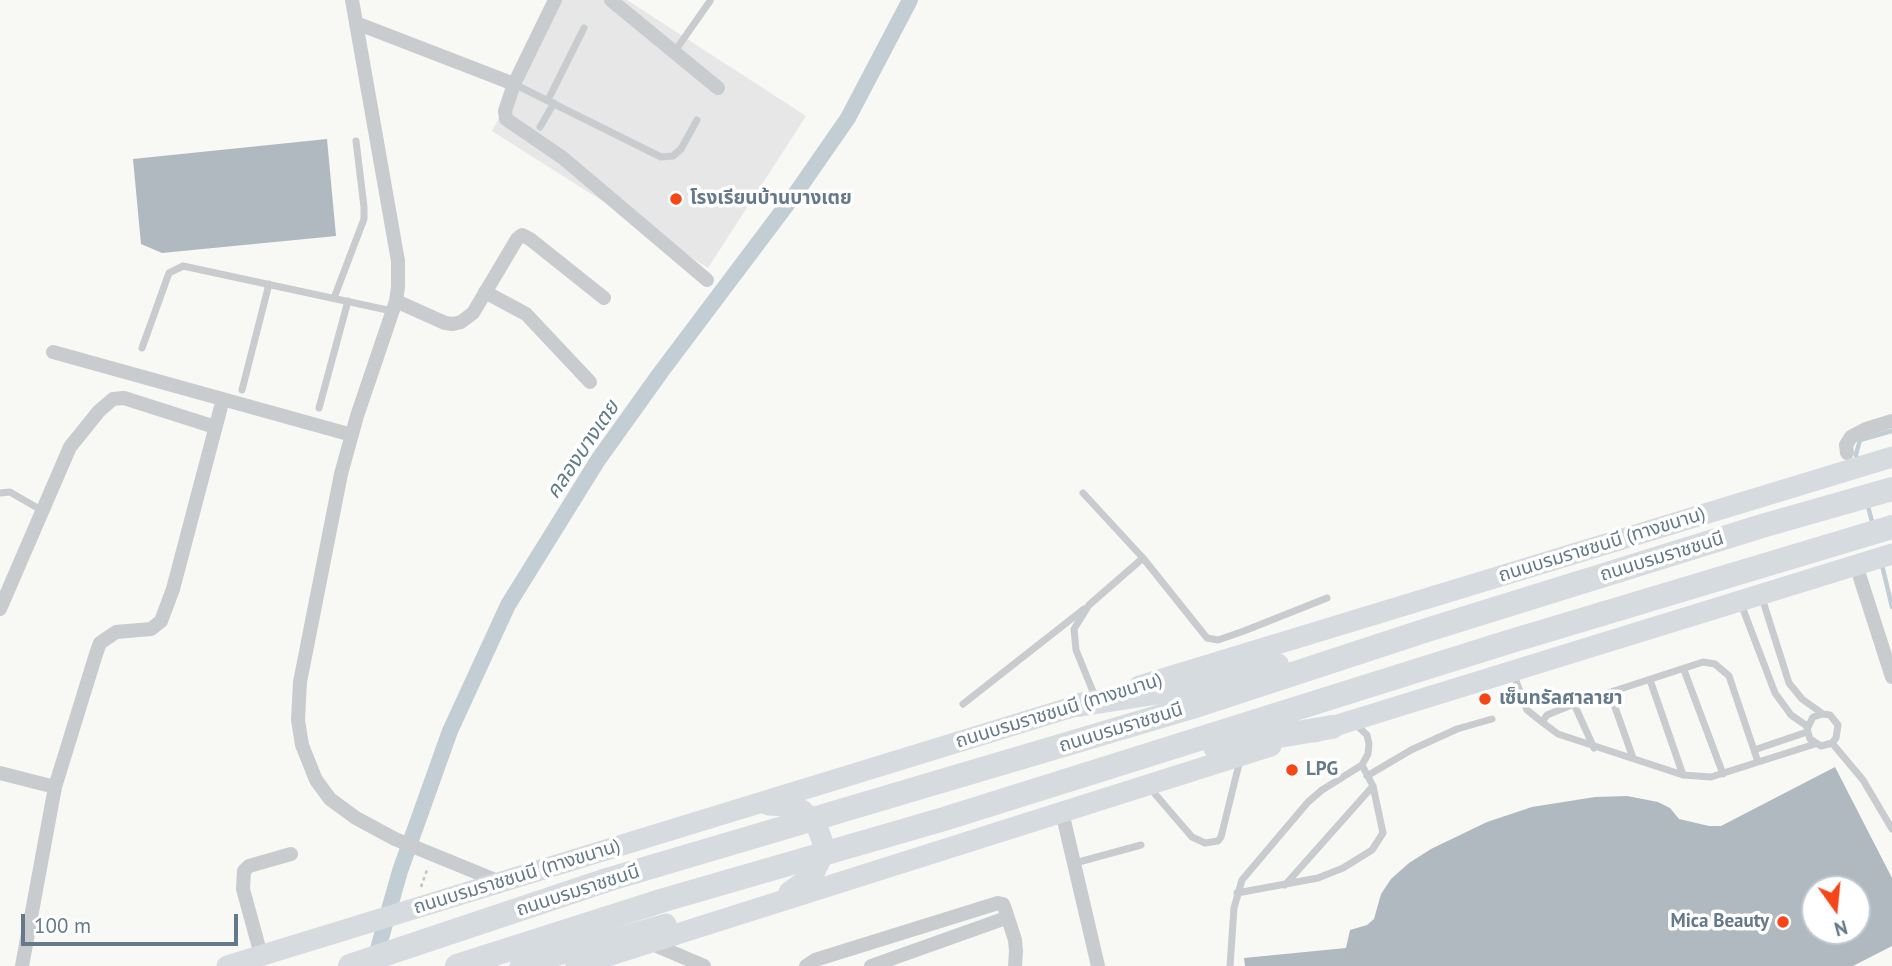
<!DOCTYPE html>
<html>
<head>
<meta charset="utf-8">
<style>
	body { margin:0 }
	#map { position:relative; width:1892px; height:966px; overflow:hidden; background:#f8f8f5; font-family:"PT Sans",sans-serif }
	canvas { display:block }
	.north { position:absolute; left:1801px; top:875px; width:70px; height:70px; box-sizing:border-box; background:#fff; border:2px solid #c1c9d0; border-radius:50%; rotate:165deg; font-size:19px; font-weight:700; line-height:28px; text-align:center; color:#647989 }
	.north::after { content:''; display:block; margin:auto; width:24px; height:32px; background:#f64618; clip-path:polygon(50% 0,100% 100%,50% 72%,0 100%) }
	.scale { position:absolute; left:21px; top:914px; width:217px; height:32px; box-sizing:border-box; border:4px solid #647989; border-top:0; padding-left:9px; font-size:21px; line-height:24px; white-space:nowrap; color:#647989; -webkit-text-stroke:5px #fff; paint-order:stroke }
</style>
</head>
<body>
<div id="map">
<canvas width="1892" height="966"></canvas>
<div class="north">N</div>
<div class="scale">100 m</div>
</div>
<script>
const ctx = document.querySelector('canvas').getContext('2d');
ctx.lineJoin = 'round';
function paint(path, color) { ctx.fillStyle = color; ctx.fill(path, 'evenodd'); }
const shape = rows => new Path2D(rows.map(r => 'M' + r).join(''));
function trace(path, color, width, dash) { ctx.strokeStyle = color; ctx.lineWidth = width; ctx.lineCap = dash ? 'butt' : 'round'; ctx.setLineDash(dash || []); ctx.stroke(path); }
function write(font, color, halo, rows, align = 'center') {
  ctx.font = font + ' "PT Sans","Noto Sans Thai",sans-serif'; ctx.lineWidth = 7; ctx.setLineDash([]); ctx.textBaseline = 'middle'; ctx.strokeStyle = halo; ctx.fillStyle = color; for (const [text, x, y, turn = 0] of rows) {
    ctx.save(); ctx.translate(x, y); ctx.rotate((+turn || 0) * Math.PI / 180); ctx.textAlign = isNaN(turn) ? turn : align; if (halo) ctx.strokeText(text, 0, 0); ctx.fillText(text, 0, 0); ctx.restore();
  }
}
paint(shape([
	[560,0,627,0,806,116,708,268,492,131]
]), '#e6e7e6');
trace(shape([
	[1857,461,1856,454,1860,440,1892,431],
	[1867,503,1873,525],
	[1882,565,1892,607]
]), '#c2ced3', 4.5);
trace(shape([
	[374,963,400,871,450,731,508,605,598,460,661,372,798,190,848,118,910,0]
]), '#c2ced3', 16);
paint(shape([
	[327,139,336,236,162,253,141,244,133,159],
	[1835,767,1892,878,1892,946,1853,966,1245,966,1244,958,1346,948,1350,930,1367,925,1374,919,1381,894,1391,879,1409,863,1431,849,1487,822,1532,807,1595,797,1627,796,1658,802,1670,808,1679,819,1709,826,1721,826],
	[1815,889,1857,889,1857,931,1815,931]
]), '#b0b9bf');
trace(shape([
	[421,887,428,867]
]), '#c1c4c6', 2.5, [3.5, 3.5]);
trace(shape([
	[675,51,710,1],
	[514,84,661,157,673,156,681,149,697,120],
	[548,100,584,28],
	[540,127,554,103],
	[334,298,364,219,364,207,356,141],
	[142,348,169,273,183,266,392,311],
	[242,390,269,284],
	[319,408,348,301],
	[0,493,10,492,41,510],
	[1083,493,1143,558,1089,605,1074,629,1076,650,1096,699],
	[1143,558,1207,638,1218,640,1244,631,1327,598],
	[1762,598,1789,683,1802,699,1823,714,1830,715,1838,725,1836,738,1832,743,1821,746,1810,739,1807,729,1813,717,1823,714],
	[1741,604,1775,693,1791,715,1807,726],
	[1684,670,1723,774],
	[1513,673,1527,710,1542,722],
	[1650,680,1683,775],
	[1610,693,1633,758],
	[963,704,1084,609],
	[1574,704,1594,748],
	[1832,743,1863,780,1892,829],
	[1754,750,1807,732],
	[1758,762,1729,676,1715,664,1703,662,1574,704,1547,715,1542,722,1558,734,1683,775,1711,777,1815,744],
	[1367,776,1411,750,1457,729,1492,719],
	[1149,787,1192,837,1205,843,1218,841,1221,837,1240,760],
	[1075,863,1141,845],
	[1285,885,1373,786],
	[1237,893,1318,878,1343,868,1372,850,1383,833,1373,786,1362,765],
	[1230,966,1234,908,1242,880,1308,802,1322,790,1362,765,1368,754,1369,744,1367,735,1354,723]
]), '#c8cccf', 7);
trace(shape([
	[352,0,398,261,398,287,396,301,357,416,341,474,300,682,298,720,302,745,316,780,330,799,356,818,395,839,500,882],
	[555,0,514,84,505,111,506,119,563,158,707,280],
	[611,0,718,88],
	[356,23,514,84],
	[485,292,526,314,590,382],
	[396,301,445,323,453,324,461,322,473,313,517,239,522,235,530,239,604,298],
	[53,352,352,435],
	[1847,453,1846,445,1851,437,1866,429,1892,421],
	[1856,565,1892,677],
	[0,609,70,447,99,411,113,399,124,398,215,427],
	[0,773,55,787],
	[1062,812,1098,966],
	[650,943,704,966],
	[261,955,243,889,244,871,249,866,291,854],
	[22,966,55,787,96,654,100,643,116,632,151,629,161,621,173,589,223,399],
	[806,966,815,960,998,903,1003,904,1005,909,1015,940,1016,951,1015,966],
	[871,966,1006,918]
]), '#c8cccf', 14);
trace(shape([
	[1139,686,1892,457],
	[1315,732,1892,554],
	[768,805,789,806,802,810,816,824,823,843,820,861,813,875,789,892],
	[227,966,1092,701],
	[520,966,666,924],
	[576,966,1271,746]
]), '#d6dbdf', 21);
trace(shape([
	[1078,705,1160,692,1277,665],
	[1215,747,1332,727],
	[350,966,607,880,1192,707,1427,630,1762,526,1892,489],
	[457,966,664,900,944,819,1505,643,1892,527]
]), '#d6dbdf', 24);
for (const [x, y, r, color] of [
	[676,199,7,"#f64618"],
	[1485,699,7,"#f64618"],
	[1292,770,7,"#f64618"],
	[1783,922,7,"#f64618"]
]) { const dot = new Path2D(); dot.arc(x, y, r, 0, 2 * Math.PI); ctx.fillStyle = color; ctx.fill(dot); trace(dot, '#fff', 2.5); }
write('bold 19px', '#647989', '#fff', [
	["โรงเรียนบ้านบางเตย",690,199],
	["เซ็นทรัลศาลายา",1499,699],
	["LPG",1306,770],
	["Mica Beauty",1769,922,"right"]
], 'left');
write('19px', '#647989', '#fff', [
	["ถนนบรมราชชนนี (ทางขนาน)",1602,545,-17],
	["ถนนบรมราชชนนี",1662,557,-17],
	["ถนนบรมราชชนนี (ทางขนาน)",1059,711,-17],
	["ถนนบรมราชชนนี",1121,728,-17],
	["ถนนบรมราชชนนี (ทางขนาน)",517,877,-17],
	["ถนนบรมราชชนนี",578,891,-18]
]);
write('italic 21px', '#5f7b85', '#fff', [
	["คลองบางเตย",583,450,-56]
]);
</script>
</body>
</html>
